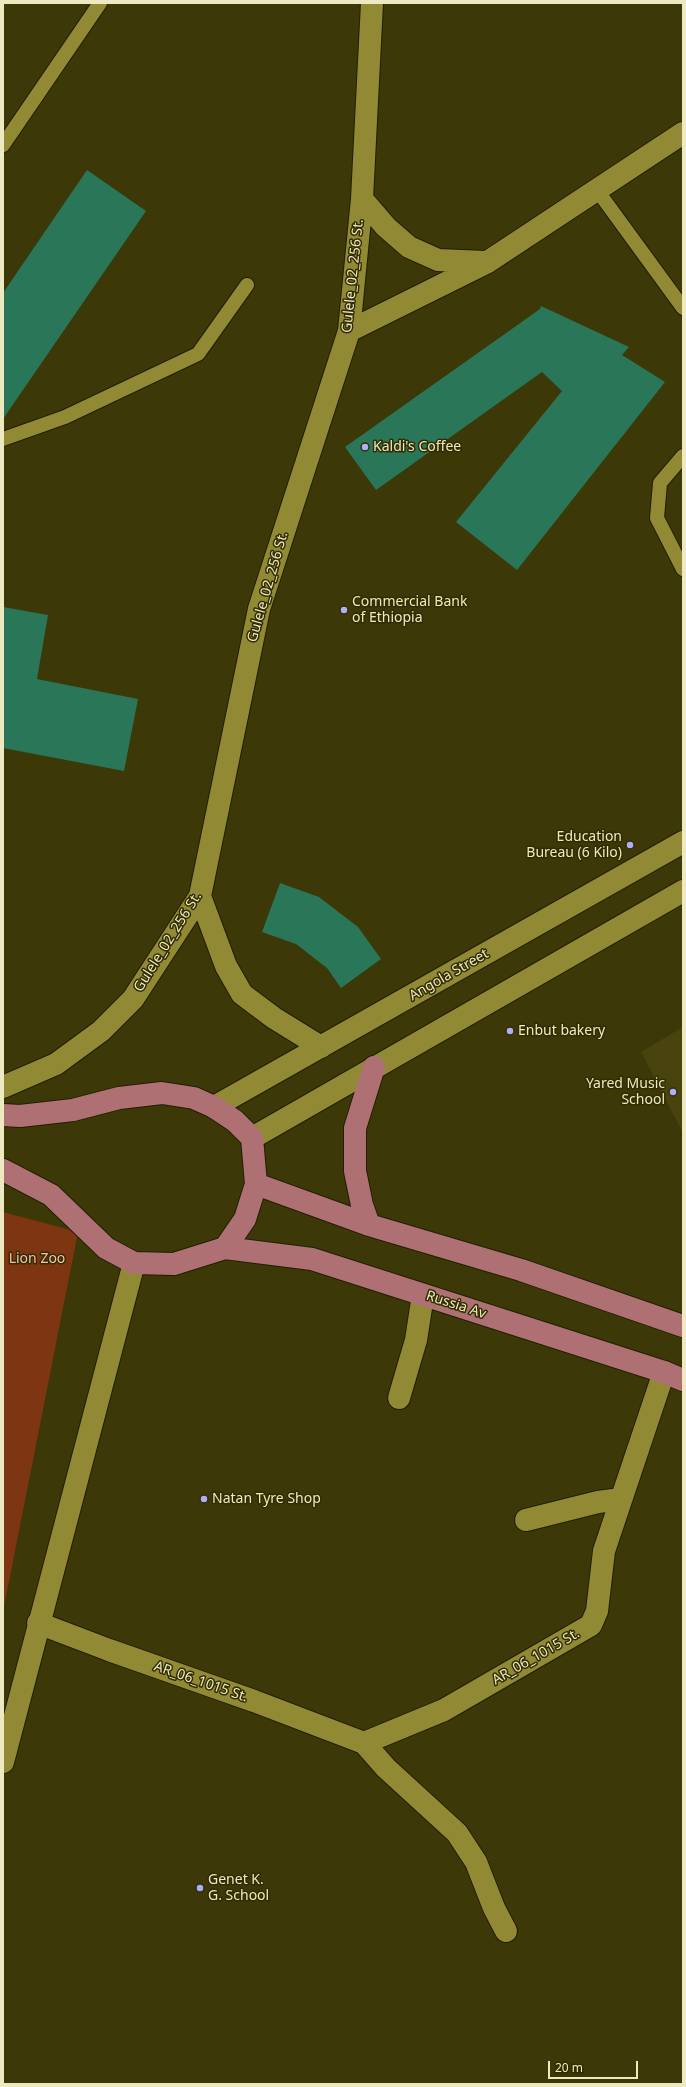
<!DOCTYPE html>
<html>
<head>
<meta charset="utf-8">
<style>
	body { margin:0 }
	#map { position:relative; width:686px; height:2087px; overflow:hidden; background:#3c3808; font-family:"Noto Sans",sans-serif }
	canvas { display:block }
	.frame { position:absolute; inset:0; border:4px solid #ede9c1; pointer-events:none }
	.scale { position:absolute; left:548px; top:2061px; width:90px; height:18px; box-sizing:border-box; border:2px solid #ede9c1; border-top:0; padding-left:5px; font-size:12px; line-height:14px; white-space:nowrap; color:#ede9c1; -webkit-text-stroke:3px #322d00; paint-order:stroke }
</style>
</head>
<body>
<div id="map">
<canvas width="686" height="2087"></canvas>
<div class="frame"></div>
<div class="scale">20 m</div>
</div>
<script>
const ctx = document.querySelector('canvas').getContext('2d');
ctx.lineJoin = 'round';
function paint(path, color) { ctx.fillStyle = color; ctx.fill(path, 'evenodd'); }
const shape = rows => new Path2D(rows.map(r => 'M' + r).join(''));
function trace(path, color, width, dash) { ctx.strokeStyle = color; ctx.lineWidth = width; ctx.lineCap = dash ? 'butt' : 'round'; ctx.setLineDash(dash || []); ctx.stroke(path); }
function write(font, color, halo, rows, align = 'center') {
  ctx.font = font + ' "Noto Sans",sans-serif'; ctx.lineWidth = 3; ctx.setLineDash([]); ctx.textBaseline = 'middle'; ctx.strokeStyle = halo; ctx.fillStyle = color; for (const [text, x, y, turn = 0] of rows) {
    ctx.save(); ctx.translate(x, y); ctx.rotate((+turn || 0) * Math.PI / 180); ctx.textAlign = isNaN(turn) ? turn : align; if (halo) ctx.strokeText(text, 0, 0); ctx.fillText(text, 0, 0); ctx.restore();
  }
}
paint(shape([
	[683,1027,683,1133,641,1052]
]), '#49440e');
paint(shape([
	[3,1212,78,1232,3,1612]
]), '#7e3612');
paint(shape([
	[87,170,146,211,3,419,3,293],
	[541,306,629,347,622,355,665,382,517,570,456,522,562,391,542,372,376,490,345,447,540,309],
	[3,607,48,615,37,679,138,699,124,771,3,748],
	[280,883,319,897,358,927,381,959,341,988,327,968,296,944,262,932]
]), '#2a7658');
const service = shape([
	[3,145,100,3],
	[597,190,683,308],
	[3,439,65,417,198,354,247,285],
	[683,456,660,483,657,518,683,569]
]);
const minor = shape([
	[399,1398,416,1340,423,1295],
	[526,1520,598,1502,621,1499],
	[38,1623,109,1650,254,1701,364,1743,444,1710,591,1625,597,1611,604,1551,664,1372],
	[364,1743,386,1768,457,1833,476,1862,494,1908,506,1931]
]);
const secondary = shape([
	[362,199,386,227,409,247,438,260,485,262],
	[349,331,486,263,683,133],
	[200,896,226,966,242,994,274,1018,321,1047],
	[3,1087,56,1064,101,1031,133,999,200,896,259,609,349,331,362,199,372,3],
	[214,1107,683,842],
	[252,1138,683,891],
	[3,1762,134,1263]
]);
const primary = shape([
	[3,1115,20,1116,73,1110,119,1098,162,1093,194,1098,214,1107,235,1121,252,1138,256,1184,245,1219,225,1248,174,1264,134,1263,106,1248,51,1195,3,1170],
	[256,1184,369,1225,521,1270,683,1326],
	[369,1225,362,1205,355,1171,355,1128,374,1067],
	[225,1248,312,1259,664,1372,683,1380]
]);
trace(service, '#211f04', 16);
trace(minor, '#211f04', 24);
trace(secondary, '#211f04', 24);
trace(primary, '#211f04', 24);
trace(service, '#918934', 14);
trace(minor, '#918934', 22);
trace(secondary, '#918934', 22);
trace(primary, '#ae7073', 22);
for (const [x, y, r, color] of [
	[365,447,4,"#aeaefa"],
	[344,610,4,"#aeaefa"],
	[630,845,4,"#aeaefa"],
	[510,1031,4,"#aeaefa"],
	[673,1092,4,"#aeaefa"],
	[204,1499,4,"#aeaefa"],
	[200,1888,4,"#aeaefa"]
]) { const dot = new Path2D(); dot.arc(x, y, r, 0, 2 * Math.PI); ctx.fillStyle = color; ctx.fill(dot); trace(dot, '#322d00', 1.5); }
write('14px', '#ede9c1', '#322d00', [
	["Gulele_02_256 St.",353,276,-84],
	["Gulele_02_256 St.",268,587,-74],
	["Gulele_02_256 St.",168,942,-58],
	["Angola Street",449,975,-30],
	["Russia Av",456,1305,18],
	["AR_06_1015 St.",536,1657,-30],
	["AR_06_1015 St.",201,1682,19]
]);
write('14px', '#ede9c1', '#322d00', [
	["Kaldi's Coffee",373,447],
	["Commercial Bank",352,602],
	["of Ethiopia",352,618],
	["Education",622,837,"right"],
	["Bureau (6 Kilo)",622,853,"right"],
	["Enbut bakery",518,1031],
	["Yared Music",665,1084,"right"],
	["School",665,1100,"right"],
	["Natan Tyre Shop",212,1499],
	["Genet K.",208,1880],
	["G. School",208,1896]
], 'left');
write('14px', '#f9c1aa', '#322d00', [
	["Lion Zoo",37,1259]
]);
</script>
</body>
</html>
